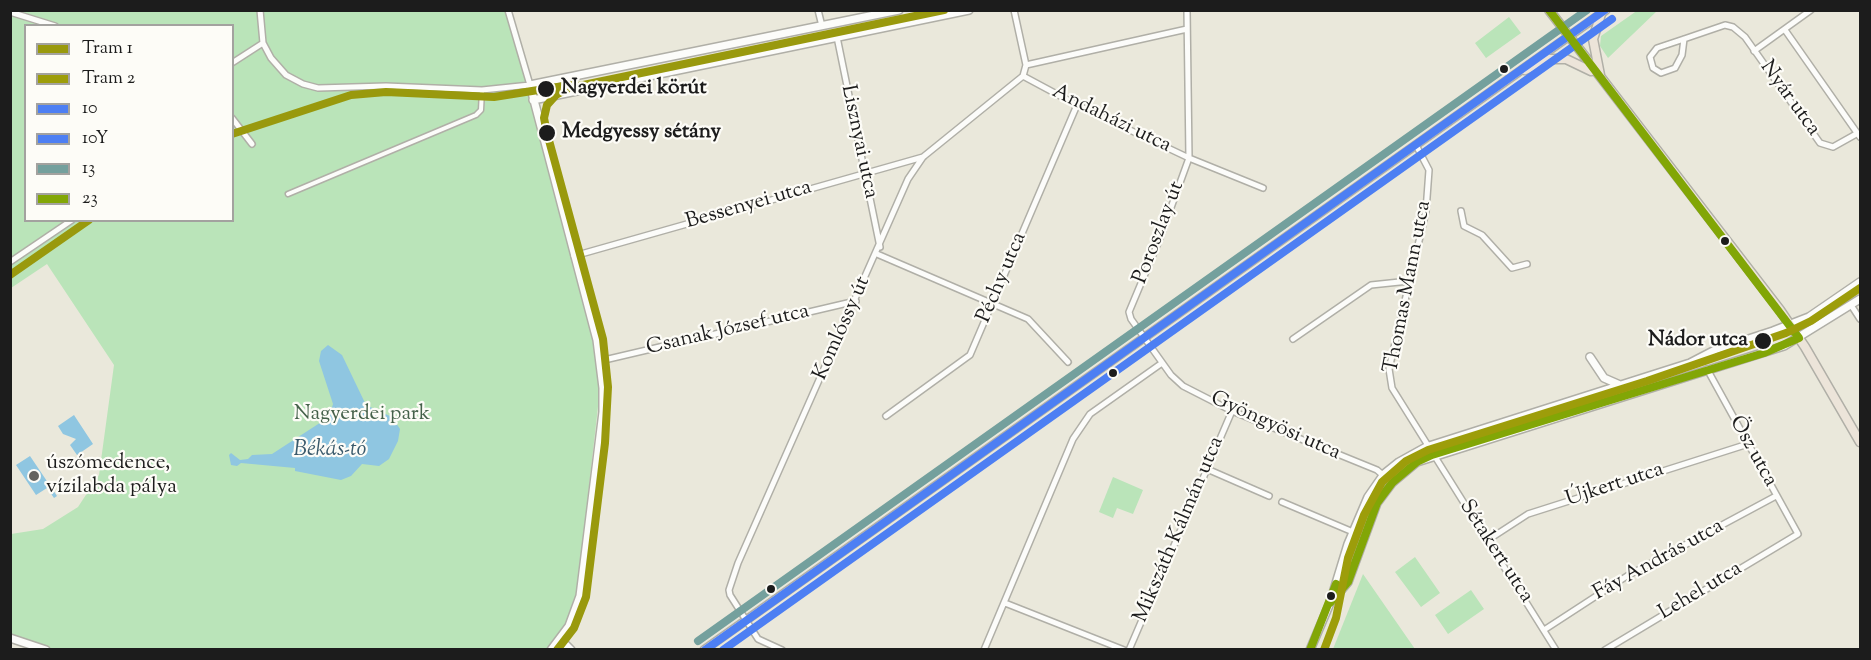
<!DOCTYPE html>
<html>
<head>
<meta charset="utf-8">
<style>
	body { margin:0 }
	#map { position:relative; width:1871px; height:660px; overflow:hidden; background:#eae8db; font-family:"Sorts Mill Goudy",serif }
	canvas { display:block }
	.frame { position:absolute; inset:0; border:12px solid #1c1c1c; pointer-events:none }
	.legend { position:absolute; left:24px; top:24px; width:210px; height:198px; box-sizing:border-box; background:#fdfcf7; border:2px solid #a3a29f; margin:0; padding:8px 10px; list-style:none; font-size:18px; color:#1c1c1c }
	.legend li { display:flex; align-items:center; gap:12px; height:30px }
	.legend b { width:30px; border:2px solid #a3a29f }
</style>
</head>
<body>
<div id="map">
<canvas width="1871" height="660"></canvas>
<div class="frame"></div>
<ul class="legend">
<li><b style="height:8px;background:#99990d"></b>Tram 1</li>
<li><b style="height:8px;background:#9d9d0a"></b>Tram 2</li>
<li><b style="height:8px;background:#4d7ff3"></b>10</li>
<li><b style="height:8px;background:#4d7ff3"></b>10Y</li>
<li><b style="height:8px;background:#74a09d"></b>13</li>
<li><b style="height:8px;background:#82a606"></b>23</li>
</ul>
</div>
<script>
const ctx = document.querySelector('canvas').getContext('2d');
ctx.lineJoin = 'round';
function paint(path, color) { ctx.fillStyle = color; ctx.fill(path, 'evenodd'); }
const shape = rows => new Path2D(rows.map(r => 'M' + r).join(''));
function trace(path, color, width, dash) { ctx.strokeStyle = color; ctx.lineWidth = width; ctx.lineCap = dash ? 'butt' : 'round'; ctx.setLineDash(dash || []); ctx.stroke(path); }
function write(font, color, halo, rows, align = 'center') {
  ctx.font = font + ' "Sorts Mill Goudy",serif'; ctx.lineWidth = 4.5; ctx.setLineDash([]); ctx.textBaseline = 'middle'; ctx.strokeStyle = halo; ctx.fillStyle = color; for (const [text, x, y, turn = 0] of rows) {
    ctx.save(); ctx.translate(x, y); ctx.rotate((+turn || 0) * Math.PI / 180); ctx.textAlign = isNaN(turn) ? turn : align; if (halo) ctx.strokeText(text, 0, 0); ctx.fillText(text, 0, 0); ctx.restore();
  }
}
paint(shape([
	[1638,10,1657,11,1608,58,1600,46,1601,36],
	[10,11,508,11,597,340,603,395,599,398,577,592,560,639,551,649,46,650,11,638,11,534,43,529,78,507,99,475,114,365,47,264,11,288],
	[26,26,232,26,232,220,26,220],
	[1509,17,1521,33,1486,58,1475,43],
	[1113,477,1143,490,1133,514,1117,508,1113,518,1099,512],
	[1415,557,1440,593,1421,607,1395,572],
	[1363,574,1415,649,1333,649],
	[1471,590,1484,609,1448,634,1435,615]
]), '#bae4b9');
paint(shape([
	[328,345,342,355,366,405,392,417,400,429,398,441,389,459,379,466,362,464,351,476,341,480,295,471,295,468,241,463,237,466,231,465,229,455,231,453,240,460,248,459,252,455,272,454,329,417,333,404,319,361,321,351],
	[74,415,93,444,77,455,70,445,76,439,63,434,58,426],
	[30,456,57,496,54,498,47,488,36,495,16,465]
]), '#8fc6e1');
const pedestrian = shape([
	[288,194,476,115,481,110,482,90]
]);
const minor = shape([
	[260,10,263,43,271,58,286,75,303,84,318,88,386,86,482,90,530,85,508,10],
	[818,10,822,26],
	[1014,10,1026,65,1023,76],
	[1187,10,1189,158,1160,238,1129,312,1131,319,1171,375,1183,386,1232,411,1377,470,1392,483],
	[10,12,55,26],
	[1785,30,1860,137],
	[837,37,880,247],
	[1684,39,1682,55,1675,68,1661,73,1653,68,1650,57,1657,48,1684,39,1725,25,1733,27,1745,37,1820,143,1833,147,1858,133],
	[1754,51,1811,10],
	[232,63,263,43],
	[1026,65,1187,29],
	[1023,76,1077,105,1189,158,1263,188],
	[232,118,252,144],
	[1417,147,1429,170,1426,211,1389,369,1392,388,1556,650],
	[1461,211,1464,226,1482,235,1512,268,1527,264],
	[877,254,1028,319,1068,362],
	[574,256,923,157],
	[10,262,72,220],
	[1851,305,1860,319],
	[1293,339,1371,285,1409,281],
	[600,361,856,301],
	[886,416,970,355,1077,105],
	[1207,469,1269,496],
	[1282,502,1353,532],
	[1488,540,1528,514,1748,444],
	[1005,603,1124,650],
	[1544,630,1627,576,1776,496],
	[782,650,758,639,730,595,729,590,738,563,908,179,923,157,1023,76],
	[984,650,1073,439,1090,414,1162,363],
	[1129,650,1232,411],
	[1605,650,1798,534,1707,369]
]);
const tertiary = shape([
	[533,100,969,10],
	[1590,357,1604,378,1620,385],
	[1332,601,1348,582,1377,503,1392,483,1417,462,1784,346,1860,299],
	[10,638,46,650],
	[560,639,571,650],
	[551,650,569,626,580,596,603,412,603,388,597,340,530,85,899,10],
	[704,650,1606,10],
	[1310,650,1330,603,1348,544,1368,497,1384,474,1399,462,1426,447,1690,363,1715,350,1773,331,1809,317,1860,282]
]);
const primary = shape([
	[1549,10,1780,310,1805,347,1860,442],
	[1525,70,1549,59,1566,59,1591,71],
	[1600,75,1593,39,1601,14]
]);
trace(pedestrian, '#b0afa7', 7);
trace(minor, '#b0afa7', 8);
trace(tertiary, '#b0afa7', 10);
trace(primary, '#b0afa7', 11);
trace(pedestrian, '#fcfcfa', 4);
trace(minor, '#fcfcfa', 5);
trace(tertiary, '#fcfcfa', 7);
trace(primary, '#ece4d9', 8);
trace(shape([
	[705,650,1605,10]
]), '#4d7ff3', 8);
trace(shape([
	[723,650,1612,19]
]), '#4d7ff3', 8);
trace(shape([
	[698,641,1587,10]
]), '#74a09d', 8);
trace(shape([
	[1330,603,1348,582,1377,503,1392,483,1417,462,1432,455,1764,353,1799,338,1549,10],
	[1310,650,1336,584]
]), '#82a606', 8);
trace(shape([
	[232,134,351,95,386,92,494,97,570,85],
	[10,275,89,220],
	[557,650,574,628,586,597,605,443,608,387,603,339,547,133,544,118,547,105,556,95,569,88,944,10]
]), '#99990d', 8);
trace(shape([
	[1324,650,1336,618,1348,558,1364,515,1382,482,1406,461,1428,450,1647,381,1786,333,1811,321,1860,288]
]), '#9d9d0a', 8);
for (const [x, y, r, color] of [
	[1504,69,5,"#1c1c1c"],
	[546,89,9,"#1c1c1c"],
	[547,133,9,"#1c1c1c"],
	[1725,241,5,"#1c1c1c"],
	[1763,341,9,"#1c1c1c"],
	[1113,373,5,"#1c1c1c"],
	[34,476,6,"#64635f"],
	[771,589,5,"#1c1c1c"],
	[1331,596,5,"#1c1c1c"]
]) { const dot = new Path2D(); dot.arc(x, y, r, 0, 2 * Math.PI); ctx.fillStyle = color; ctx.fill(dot); trace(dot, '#fdfcf7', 2); }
write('bold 21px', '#1c1c1c', '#fdfcf7', [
	["Nagyerdei körút",561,89],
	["Medgyessy sétány",562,133],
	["Nádor utca",1748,341,"right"]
], 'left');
write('21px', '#1c1c1c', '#fdfcf7', [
	["Nyár utca",1789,99,54],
	["Andaházi utca",1111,120,26],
	["Lisznyai utca",858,142,78],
	["Bessenyei utca",749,206,-16],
	["Poroszlay út",1160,233,-69],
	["Péchy utca",1003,278,-67],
	["Thomas Mann utca",1409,287,-79],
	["Komlóssy út",843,329,-66],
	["Csanak József utca",728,331,-13],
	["Gyöngyösi utca",1275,427,24],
	["Ösz utca",1752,452,61],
	["Újkert utca",1615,486,-18],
	["Mikszáth Kálmán utca",1180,530,-67],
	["Sétakert utca",1495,552,57],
	["Fáy András utca",1659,561,-29],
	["Lehel utca",1701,592,-31]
]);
write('21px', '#45614a', '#fdfcf7', [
	["Nagyerdei park",362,415]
]);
write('21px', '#1c1c1c', '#fdfcf7', [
	["úszómedence,",46,464],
	["vízilabda pálya",46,488]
], 'left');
write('italic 22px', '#3a5a6c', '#fdfcf7', [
	["Békás-tó",330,451]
]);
</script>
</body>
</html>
